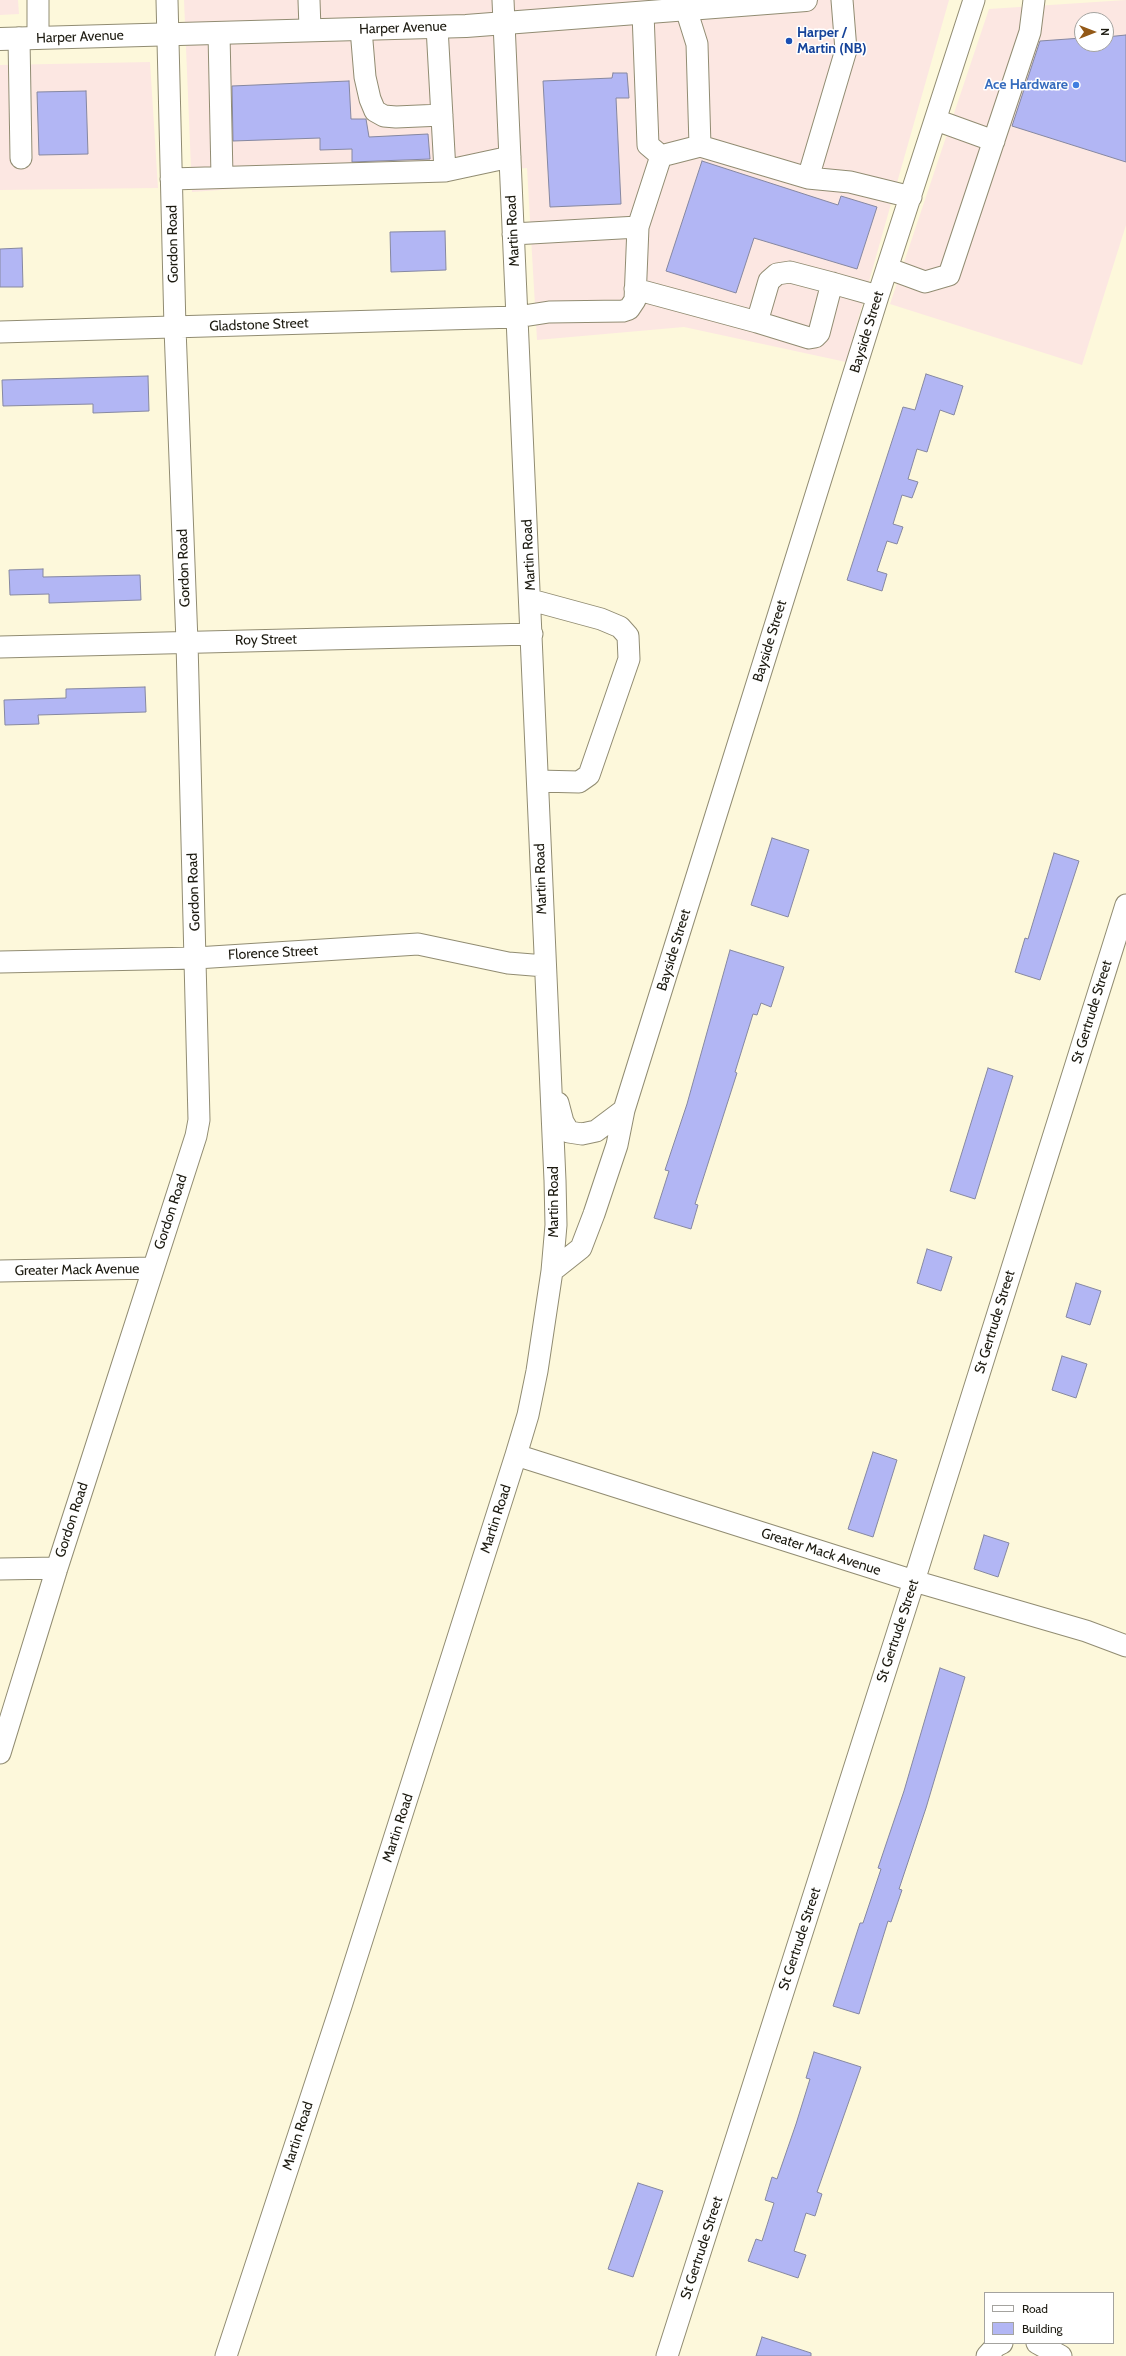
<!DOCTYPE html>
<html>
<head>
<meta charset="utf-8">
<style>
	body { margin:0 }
	#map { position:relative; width:1126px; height:2356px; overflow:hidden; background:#fdf8db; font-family:Cabin,sans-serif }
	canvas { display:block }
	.legend { position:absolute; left:984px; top:2292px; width:130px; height:52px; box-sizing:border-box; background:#fff; border:1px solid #a4a39f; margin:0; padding:5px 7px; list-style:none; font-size:12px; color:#1c1a10 }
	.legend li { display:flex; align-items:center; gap:8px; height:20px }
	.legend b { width:20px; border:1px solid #a4a39f }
	.north { position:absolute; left:1074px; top:12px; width:40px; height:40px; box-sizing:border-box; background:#fff; border:1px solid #a4a39f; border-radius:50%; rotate:90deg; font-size:11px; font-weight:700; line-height:16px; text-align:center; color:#1c1a10 }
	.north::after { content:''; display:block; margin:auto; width:14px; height:18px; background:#935917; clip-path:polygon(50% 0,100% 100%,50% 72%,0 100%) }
</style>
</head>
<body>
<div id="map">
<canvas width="1126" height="2356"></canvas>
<ul class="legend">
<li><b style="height:5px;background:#fff"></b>Road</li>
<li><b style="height:11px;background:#b2b6f4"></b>Building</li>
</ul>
<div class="north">N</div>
</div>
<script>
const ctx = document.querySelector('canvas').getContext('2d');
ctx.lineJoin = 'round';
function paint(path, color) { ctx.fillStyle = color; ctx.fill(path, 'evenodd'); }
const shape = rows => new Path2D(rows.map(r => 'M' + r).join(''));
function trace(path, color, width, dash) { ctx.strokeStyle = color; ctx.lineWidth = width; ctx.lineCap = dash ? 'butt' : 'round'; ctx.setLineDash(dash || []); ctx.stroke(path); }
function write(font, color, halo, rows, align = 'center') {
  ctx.font = font + ' Cabin,sans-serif'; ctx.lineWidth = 3; ctx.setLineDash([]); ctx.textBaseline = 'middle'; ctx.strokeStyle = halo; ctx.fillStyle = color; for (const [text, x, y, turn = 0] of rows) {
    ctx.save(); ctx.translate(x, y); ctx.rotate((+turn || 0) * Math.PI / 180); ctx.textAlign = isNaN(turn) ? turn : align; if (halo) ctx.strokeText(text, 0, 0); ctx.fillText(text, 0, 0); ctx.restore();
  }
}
paint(shape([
	[0,0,18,0,19,14,0,15],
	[184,0,949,0,846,362,684,327,537,340,527,168,192,192],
	[1126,0,1126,225,1082,365,890,304,989,9],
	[1082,20,1106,20,1106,44,1082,44],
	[150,62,158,188,0,190,0,65]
]), '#fce7e2');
const building = shape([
	[1126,35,1126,162,1012,126,1040,41,1082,38,1082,44,1106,44,1106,37,1126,35],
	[613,73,627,73,629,98,616,98,621,204,550,207,543,81,612,78,613,73],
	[349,81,351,119,366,119,369,137,428,134,430,159,352,162,352,149,320,150,320,138,233,141,232,86,349,81],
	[86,91,88,154,39,155,37,92,86,91],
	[702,161,838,205,841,196,877,207,857,269,754,238,736,293,666,271,702,161],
	[445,231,446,270,391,272,390,232,445,231],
	[22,248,23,287,0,287,0,249,22,248],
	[926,374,963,386,954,415,940,410,927,452,917,449,908,479,918,482,912,498,902,495,893,524,903,527,897,544,887,541,877,571,887,574,882,591,847,580,903,407,915,410,926,374],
	[148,376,149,411,93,413,93,404,3,406,2,380,148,376],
	[43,569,43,577,140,575,141,600,49,603,49,594,10,595,9,570,43,569],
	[145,687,146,712,38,715,39,724,5,725,4,700,66,698,66,689,145,687],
	[772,838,809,850,788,917,751,905,772,838],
	[1054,853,1079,861,1040,980,1015,972,1025,938,1028,939,1054,853],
	[730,950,784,967,771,1007,761,1003,757,1015,753,1014,735,1072,737,1073,695,1204,698,1205,691,1229,654,1218,669,1171,665,1170,687,1104,730,950],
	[988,1068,1013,1076,975,1199,950,1191,988,1068],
	[927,1249,952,1257,941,1291,917,1283,927,1249],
	[1076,1283,1101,1291,1090,1325,1066,1317,1076,1283],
	[1062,1356,1087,1364,1076,1398,1052,1390,1062,1356],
	[873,1452,897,1460,873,1537,848,1529,873,1452],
	[984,1535,1009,1543,998,1577,974,1569,984,1535],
	[940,1668,965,1677,926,1808,899,1889,902,1890,891,1922,888,1921,859,2014,833,2006,860,1923,863,1923,881,1869,878,1868,904,1791,940,1668],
	[814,2052,861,2067,817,2192,822,2194,815,2216,806,2213,794,2251,806,2255,798,2278,748,2261,756,2239,762,2241,774,2203,765,2200,772,2177,777,2179,796,2124,810,2079,806,2078,814,2052],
	[638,2183,663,2191,633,2277,608,2269,638,2183],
	[762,2337,811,2353,811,2356,756,2356,762,2337]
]);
paint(building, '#b2b6f4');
trace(building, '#8688a1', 1);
const minor = shape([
	[38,0,38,38],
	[309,0,310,29],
	[686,0,686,9,697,44,700,146,808,178,850,182,911,197],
	[643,13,648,145,661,156],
	[437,27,445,171],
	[361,29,365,77,370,99,375,111,384,116,396,117,442,115],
	[219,33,222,177],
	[19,38,21,158],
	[936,120,994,141],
	[661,156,700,146],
	[808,178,846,50,842,0],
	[171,179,445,171,510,157],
	[513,234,638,227,661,156],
	[887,268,925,282,949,275,1030,32,1034,0],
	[832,283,819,333,815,337,809,338,757,322,769,281,777,274,790,272,832,283,878,296],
	[635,289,757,322],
	[0,332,481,318,517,317,549,312,623,311,629,309,635,300,638,227],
	[531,600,601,619,620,627,628,636,629,659,589,775,579,782,538,781],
	[0,647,532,634],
	[0,962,196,958,418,944,508,963,545,966],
	[558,1103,563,1122,569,1132,582,1134,596,1131,624,1110],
	[0,1271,153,1268],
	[552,1271,581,1248,594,1214,617,1145,624,1110,667,972,878,296,974,0],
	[516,1455,914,1581,1086,1631,1126,1646],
	[0,1569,57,1568],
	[0,1753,57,1568,196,1136,199,1120,187,642,175,328,167,0],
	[1037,2343,1061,2356],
	[226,2356,341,2006,516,1455,528,1415,537,1371,552,1271,556,1225,555,1180,503,0],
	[667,2356,914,1581,1126,905],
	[987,2356,996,2346,1002,2343]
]);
const major = shape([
	[0,39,466,26,806,0]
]);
trace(minor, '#918c72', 23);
trace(major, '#918c72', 24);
trace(minor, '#fff', 21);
trace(major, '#fff', 22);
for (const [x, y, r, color] of [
	[789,41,4,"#1a4fb4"],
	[1076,85,4,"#3f7fe0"]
]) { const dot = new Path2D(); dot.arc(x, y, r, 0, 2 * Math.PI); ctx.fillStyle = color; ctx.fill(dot); trace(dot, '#fff', 1.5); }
write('14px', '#1c1a10', '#fff', [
	["Harper Avenue",403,28,-2],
	["Harper Avenue",80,37,-2],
	["Martin Road",513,231,-93],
	["Gordon Road",173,244,-91],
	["Gladstone Street",259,325,-2],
	["Bayside Street",867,332,-73],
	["Martin Road",529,555,-93],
	["Gordon Road",184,568,-92],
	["Roy Street",266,640,-1],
	["Bayside Street",770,641,-73],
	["Martin Road",541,879,-92],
	["Gordon Road",194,892,-92],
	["Bayside Street",674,950,-73],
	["Florence Street",273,953,-3],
	["St Gertrude Street",1092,1012,-73],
	["Martin Road",554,1202,-90],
	["Gordon Road",171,1212,-72],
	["Greater Mack Avenue",77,1270,-1],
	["St Gertrude Street",995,1322,-73],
	["Martin Road",496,1519,-72],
	["Gordon Road",72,1520,-72],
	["Greater Mack Avenue",821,1552,18],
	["St Gertrude Street",898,1631,-72],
	["Martin Road",398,1828,-72],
	["St Gertrude Street",800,1939,-72],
	["Martin Road",298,2136,-72],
	["St Gertrude Street",702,2248,-72]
]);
write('bold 14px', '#164399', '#fff', [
	["Harper /",797,33],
	["Martin (NB)",797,49]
], 'left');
write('bold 14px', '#366cbe', '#fff', [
	["Ace Hardware",1068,85]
], 'right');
</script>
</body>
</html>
